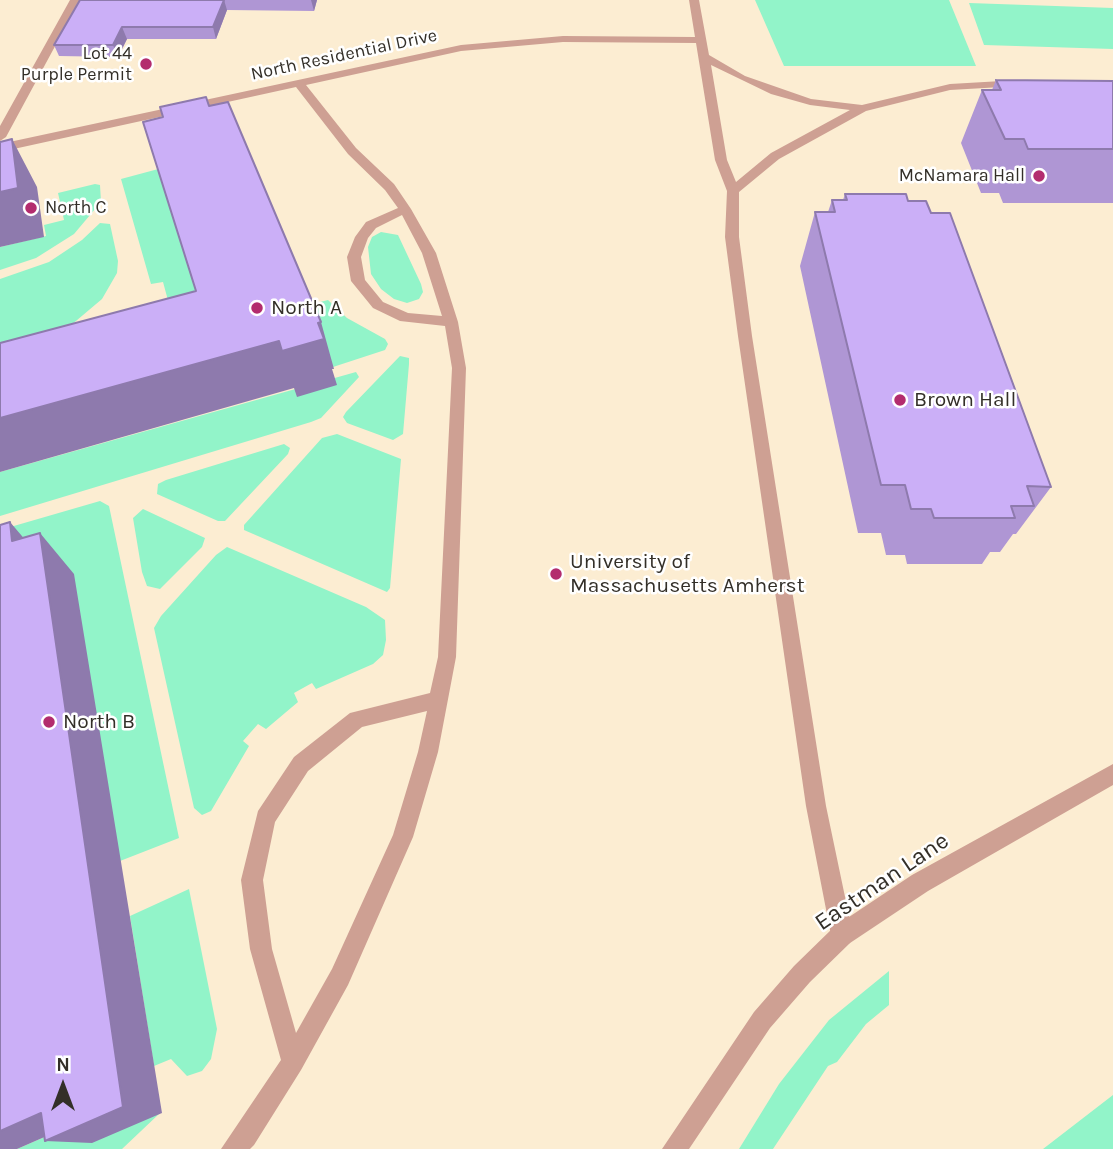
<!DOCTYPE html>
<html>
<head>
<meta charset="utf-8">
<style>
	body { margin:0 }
	#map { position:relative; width:1113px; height:1149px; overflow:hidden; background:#fdf9f1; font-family:Karla,sans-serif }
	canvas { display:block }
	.north { position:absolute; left:28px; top:1051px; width:70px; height:70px; -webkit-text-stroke:5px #fff; paint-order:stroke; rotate:0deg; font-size:19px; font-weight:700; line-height:28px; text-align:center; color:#332f28 }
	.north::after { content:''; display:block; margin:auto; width:24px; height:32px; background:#332f28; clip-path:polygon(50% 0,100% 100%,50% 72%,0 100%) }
</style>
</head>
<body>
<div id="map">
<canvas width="1113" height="1149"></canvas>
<div class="north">N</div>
</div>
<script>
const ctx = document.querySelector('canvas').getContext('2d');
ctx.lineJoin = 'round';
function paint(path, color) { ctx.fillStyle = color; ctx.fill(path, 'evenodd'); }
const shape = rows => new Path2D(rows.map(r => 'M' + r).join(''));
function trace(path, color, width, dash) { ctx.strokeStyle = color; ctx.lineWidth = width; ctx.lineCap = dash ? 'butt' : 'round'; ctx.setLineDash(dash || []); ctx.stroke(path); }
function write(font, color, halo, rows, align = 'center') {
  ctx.font = font + ' Karla,sans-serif'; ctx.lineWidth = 5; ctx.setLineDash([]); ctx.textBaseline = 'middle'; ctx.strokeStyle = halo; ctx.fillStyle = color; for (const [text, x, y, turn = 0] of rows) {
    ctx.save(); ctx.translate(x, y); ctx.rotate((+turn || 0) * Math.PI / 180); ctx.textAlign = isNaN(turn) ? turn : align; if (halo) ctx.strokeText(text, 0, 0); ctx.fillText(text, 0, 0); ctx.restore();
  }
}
paint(shape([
	[0,0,1113,0,1113,1149,0,1149]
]), '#fcedd2');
paint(shape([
	[755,0,949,0,976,66,784,66],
	[969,3,1113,8,1113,49,984,45],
	[162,168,207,311,172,315,163,282,151,284,121,179],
	[95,184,100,185,101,202,74,234,36,258,0,270,0,247,46,236,44,225,64,220,58,193],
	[100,223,110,224,118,261,117,273,102,299,70,326,0,354,0,279,49,262,82,240],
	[381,232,398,235,421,284,423,292,419,299,407,303,394,299,381,289,371,274,368,247,372,237],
	[328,300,347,318,385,339,388,344,385,350,333,367,308,305],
	[400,356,409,358,409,364,403,434,393,440,347,423,343,417,346,412],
	[356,372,359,377,321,418,311,422,0,516,0,472],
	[337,434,401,459,390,588,387,592,244,530,244,525,322,438],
	[284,444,290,448,288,454,225,521,218,521,157,494,158,484,166,480],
	[100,501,109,506,179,838,120,861,0,530],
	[143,509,205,538,202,547,160,589,147,586,142,572,133,518],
	[227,547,366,607,385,620,386,640,383,655,373,664,316,689,312,683,294,693,298,702,266,729,258,724,243,741,249,746,211,811,202,815,194,808,154,628,161,616,216,555],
	[189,889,217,1029,211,1059,202,1071,187,1076,171,1059,154,1066,130,916],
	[889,971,889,1005,866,1024,837,1062,828,1066,773,1149,739,1149,779,1084,829,1020],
	[1113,1095,1113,1149,1043,1149],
	[160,1113,122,1149,17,1149,88,1118]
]), '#92f4c9');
paint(shape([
	[70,0,80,0,6,137,0,141,0,126,70,0],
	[689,0,699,0,709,55,745,76,811,99,862,105,950,84,1019,80,1025,83,1019,86,950,90,866,111,779,159,739,192,739,237,752,336,826,806,853,935,850,943,842,946,834,943,831,935,806,806,738,336,725,237,727,191,715,160,696,43,563,42,461,51,306,85,356,148,394,184,411,209,436,253,458,322,466,368,456,657,438,752,413,837,348,985,301,1070,254,1145,250,1149,221,1149,281,1060,250,949,241,880,258,811,294,757,350,713,430,693,438,657,452,368,445,326,400,321,373,308,351,281,347,257,355,237,366,222,398,208,385,190,348,154,296,87,0,152,0,144,461,45,563,36,695,37,689,0],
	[711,65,771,94,810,105,850,110,771,153,736,182,727,160,711,65],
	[402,215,422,253,442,316,408,313,383,302,365,280,361,257,368,238,376,228,402,215],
	[427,711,418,752,393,835,332,969,296,1033,272,949,263,880,275,822,308,771,362,727,427,711]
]), '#cea093');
paint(shape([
	[1113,764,1113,785,928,891,850,943,810,982,770,1028,689,1149,662,1149,754,1012,794,966,834,927,912,875,1113,764]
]), '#cea093');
paint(shape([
	[80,0,317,0,314,11,227,10,216,39,127,39,118,57,59,56,54,45],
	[996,80,1113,81,1113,203,1003,203,999,193,981,193,961,143,982,90,992,90],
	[845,194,908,201,931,213,1051,487,1016,534,1013,534,1000,552,990,552,982,564,907,564,905,555,886,555,881,533,858,533,800,266,815,212,828,212,832,200,843,200]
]), '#af96d4');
paint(shape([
	[224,0,227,10,216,39,213,27],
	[311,0,317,0,314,11],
	[122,27,127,39,118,57,113,45],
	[12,139,37,187,44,237,0,247,0,192],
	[321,322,334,369,332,369,337,385,297,397,294,388,0,472,0,418],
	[10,522,44,562,40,533,74,574,162,1113,92,1143,45,1141,12,541],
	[41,1113,88,1118,17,1149,0,1149,0,1131]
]), '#8e7aad');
const building = shape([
	[80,0,224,0,213,27,122,27,113,45,54,45,80,0],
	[996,80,1113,81,1113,149,1028,149,1024,139,1005,139,982,90,1001,90,996,80],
	[206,97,209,106,228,102,321,322,318,323,324,339,282,351,279,341,0,418,0,343,196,291,143,122,163,117,160,107,206,97],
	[12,139,18,188,0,192,0,142,12,139],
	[845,194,906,194,908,201,926,201,931,213,950,213,1051,487,1027,486,1034,506,1011,506,1015,518,934,518,931,509,911,509,905,485,881,485,815,212,835,212,832,200,847,200,845,194],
	[10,522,12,541,40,533,123,1107,45,1141,41,1113,0,1131,0,525,10,522]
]);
paint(building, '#cbaff7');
trace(building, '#8e7aad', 2);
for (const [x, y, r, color] of [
	[146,64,7,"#b32c6e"],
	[1039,176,7,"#b32c6e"],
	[31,208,7,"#b32c6e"],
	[257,308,7,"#b32c6e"],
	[900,400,7,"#b32c6e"],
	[556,574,7,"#b32c6e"],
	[49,722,7,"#b32c6e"]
]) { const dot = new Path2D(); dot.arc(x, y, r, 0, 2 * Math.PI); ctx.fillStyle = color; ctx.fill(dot); trace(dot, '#fff', 2.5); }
write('18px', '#332f28', '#fff', [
	["Lot 44",132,54],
	["Purple Permit",132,75],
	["McNamara Hall",1025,176],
	["North C",45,208,"left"]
], 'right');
write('18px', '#332f28', '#fff', [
	["North Residential Drive",344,55,-12]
]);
write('21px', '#332f28', '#fff', [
	["North A",271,308],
	["Brown Hall",914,400],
	["University of",570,562],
	["Massachusetts Amherst",570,586],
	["North B",63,722]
], 'left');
write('24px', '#332f28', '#fff', [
	["Eastman Lane",882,882,-34]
]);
</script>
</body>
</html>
